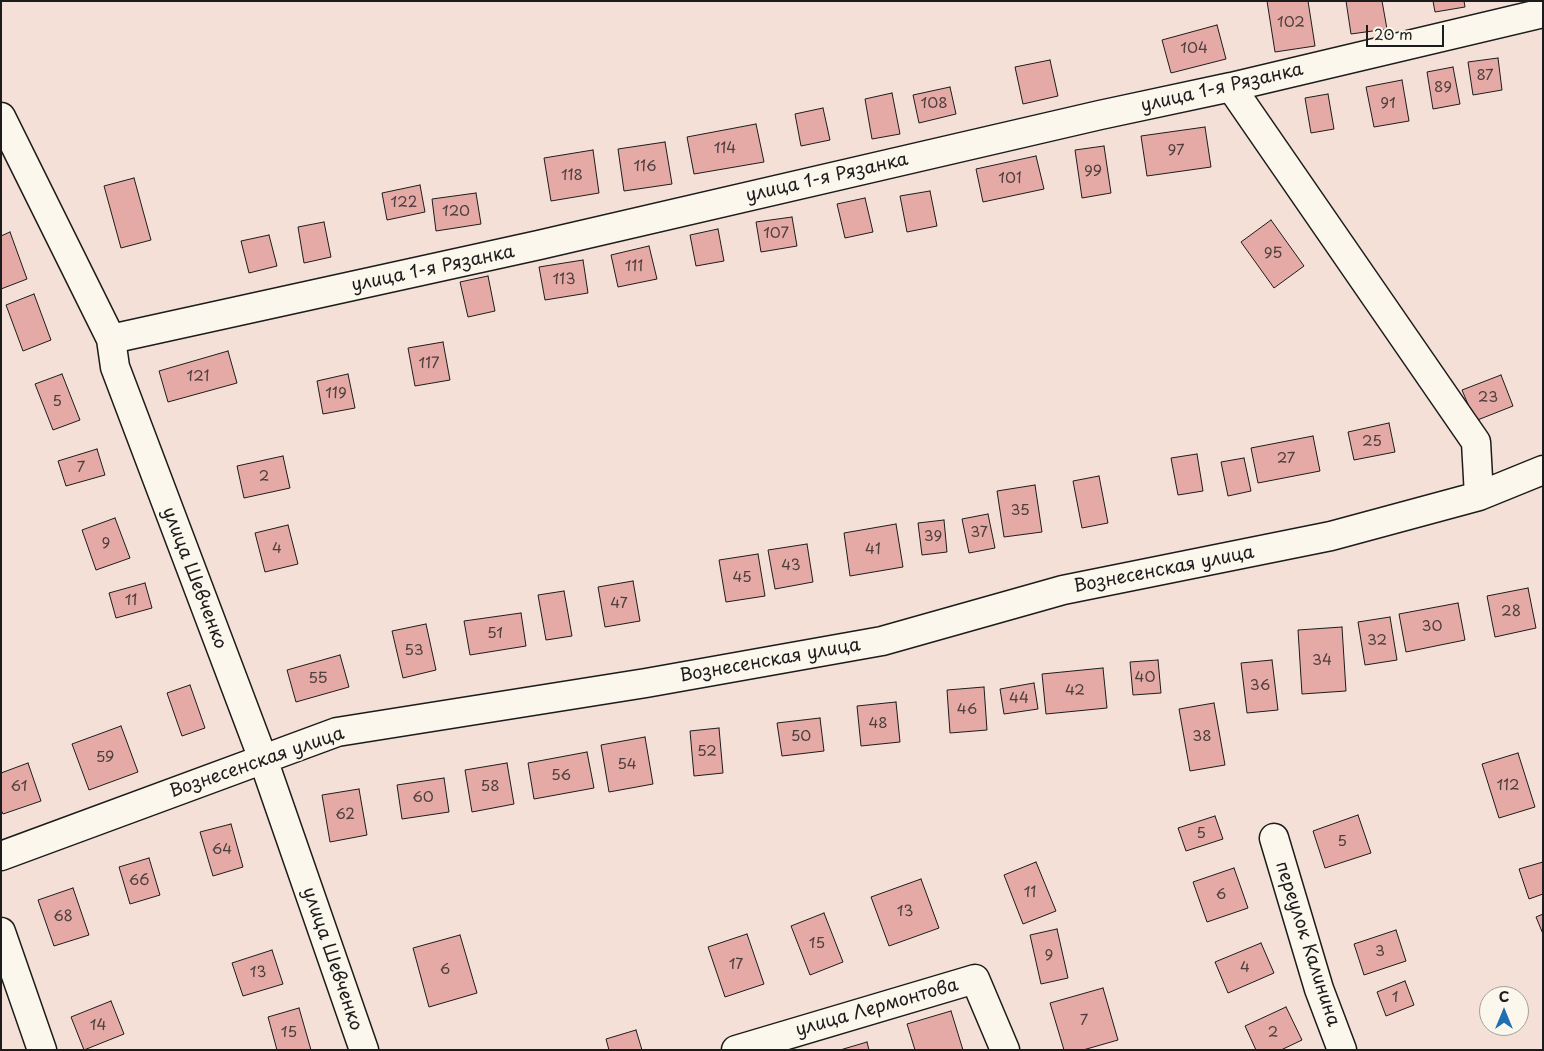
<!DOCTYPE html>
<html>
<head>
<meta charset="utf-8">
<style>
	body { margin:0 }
	#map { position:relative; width:1544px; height:1051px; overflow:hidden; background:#f4e0d7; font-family:"Playpen Sans",sans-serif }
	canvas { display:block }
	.frame { position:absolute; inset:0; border:2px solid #1c1c1c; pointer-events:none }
	.north { position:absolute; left:1479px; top:986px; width:50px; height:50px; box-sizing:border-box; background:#fbf7ec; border:1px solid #a29f99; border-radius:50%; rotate:0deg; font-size:14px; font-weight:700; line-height:20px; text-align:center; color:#1c1c1c }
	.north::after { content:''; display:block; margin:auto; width:18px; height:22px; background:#1f6fb2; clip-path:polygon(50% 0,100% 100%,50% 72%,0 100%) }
	.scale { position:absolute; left:1366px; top:25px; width:78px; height:22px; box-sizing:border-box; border:2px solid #1c1c1c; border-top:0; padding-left:6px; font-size:15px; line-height:18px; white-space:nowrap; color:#1c1c1c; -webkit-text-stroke:4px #fbf7ec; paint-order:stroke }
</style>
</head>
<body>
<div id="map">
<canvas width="1544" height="1051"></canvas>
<div class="frame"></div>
<div class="north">С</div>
<div class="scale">20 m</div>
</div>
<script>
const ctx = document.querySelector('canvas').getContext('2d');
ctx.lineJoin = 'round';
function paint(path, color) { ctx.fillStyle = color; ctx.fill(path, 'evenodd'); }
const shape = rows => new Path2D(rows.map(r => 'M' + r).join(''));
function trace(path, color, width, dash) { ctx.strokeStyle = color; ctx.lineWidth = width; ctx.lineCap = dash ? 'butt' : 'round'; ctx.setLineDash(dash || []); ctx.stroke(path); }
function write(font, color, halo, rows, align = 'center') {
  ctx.font = font + ' "Playpen Sans",sans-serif'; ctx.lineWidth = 4; ctx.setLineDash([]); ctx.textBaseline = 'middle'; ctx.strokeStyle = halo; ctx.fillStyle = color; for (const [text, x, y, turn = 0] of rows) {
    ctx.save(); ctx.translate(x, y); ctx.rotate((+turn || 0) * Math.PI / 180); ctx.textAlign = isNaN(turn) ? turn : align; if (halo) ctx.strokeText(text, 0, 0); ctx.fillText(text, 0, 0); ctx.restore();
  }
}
const building = shape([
	[1267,1,1308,1,1315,46,1275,52,1267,1],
	[1346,1,1382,1,1387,29,1351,34,1346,1],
	[1433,1,1464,1,1465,7,1435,12,1433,1],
	[1217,25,1226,59,1171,73,1162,40,1217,25],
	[1498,58,1502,90,1473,95,1468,62,1498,58],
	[1050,60,1058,96,1023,104,1015,67,1050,60],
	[1453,67,1460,104,1433,109,1427,72,1453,67],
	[1402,80,1409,121,1374,127,1366,87,1402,80],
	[950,87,956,114,919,123,913,95,950,87],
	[892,93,900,134,872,139,865,99,892,93],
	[1328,94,1334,129,1311,133,1305,98,1328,94],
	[823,108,830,140,801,146,795,114,823,108],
	[756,124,764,162,694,174,687,137,756,124],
	[1205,127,1211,167,1147,176,1141,136,1205,127],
	[665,142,672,184,624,191,618,149,665,142],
	[1104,146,1111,193,1082,198,1075,150,1104,146],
	[593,150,599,193,551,201,544,158,593,150],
	[1036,156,1044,189,983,202,976,169,1036,156],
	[134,178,151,240,121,248,104,186,134,178],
	[420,185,425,212,387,220,382,193,420,185],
	[930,191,937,226,907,232,900,196,930,191],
	[476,193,481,224,436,231,432,199,476,193],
	[865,198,873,232,845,238,837,204,865,198],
	[792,217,797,246,761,252,756,222,792,217],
	[1271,220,1304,266,1274,288,1241,242,1271,220],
	[324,222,331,257,304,263,298,227,324,222],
	[718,229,724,261,696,266,690,235,718,229],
	[10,232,27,279,1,289,1,236,10,232],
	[269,235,277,266,249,273,241,241,269,235],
	[649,246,657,279,618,287,611,255,649,246],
	[583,260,588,293,545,300,539,267,583,260],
	[488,276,495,311,468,317,460,282,488,276],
	[34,294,51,340,23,351,6,305,34,294],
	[443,342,450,380,415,386,408,348,443,342],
	[228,351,237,383,168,402,159,371,228,351],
	[62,374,80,420,53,430,35,384,62,374],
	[348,374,355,408,323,414,317,381,348,374],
	[1501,375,1513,406,1475,421,1462,390,1501,375],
	[1389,423,1395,452,1354,460,1348,432,1389,423],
	[1313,436,1320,471,1258,483,1251,448,1313,436],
	[97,449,105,475,66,486,58,461,97,449],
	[1197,454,1203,491,1178,495,1171,458,1197,454],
	[283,456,290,488,244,498,237,466,283,456],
	[1244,458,1251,491,1228,496,1221,462,1244,458],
	[1099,476,1108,523,1082,528,1073,481,1099,476],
	[1035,485,1042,532,1004,537,997,491,1035,485],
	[988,514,995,548,969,553,962,519,988,514],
	[115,518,130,558,96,570,82,530,115,518],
	[944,520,947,552,922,555,918,523,944,520],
	[896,524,903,567,850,576,844,533,896,524],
	[288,525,298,564,265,572,255,533,288,525],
	[807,544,813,582,775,589,768,550,807,544],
	[758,554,765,596,726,602,719,560,758,554],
	[633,581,640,621,605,627,598,587,633,581],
	[145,583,152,608,116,618,109,593,145,583],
	[1528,588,1536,628,1495,637,1487,596,1528,588],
	[564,591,572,636,546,640,538,595,564,591],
	[1458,603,1465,640,1406,652,1399,614,1458,603],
	[521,613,526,646,470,655,464,621,521,613],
	[1390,617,1397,660,1365,665,1358,622,1390,617],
	[426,624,436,670,403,678,392,631,426,624],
	[1342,627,1346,691,1302,694,1298,630,1342,627],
	[340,655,349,687,296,702,287,670,340,655],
	[1158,660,1161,693,1133,695,1130,662,1158,660],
	[1272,660,1278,710,1247,713,1241,663,1272,660],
	[1103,668,1107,708,1046,714,1042,674,1103,668],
	[1034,683,1038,709,1004,714,1000,689,1034,683],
	[190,685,205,728,182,736,167,693,190,685],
	[984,687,987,730,950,733,947,690,984,687],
	[896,702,900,742,861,746,857,706,896,702],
	[1214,703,1225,765,1190,771,1179,709,1214,703],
	[820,718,824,751,782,756,777,723,820,718],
	[121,726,138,772,89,790,72,744,121,726],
	[719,728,723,773,694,776,690,731,719,728],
	[645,737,653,784,609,792,601,745,645,737],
	[587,752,594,788,534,799,528,763,587,752],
	[1518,753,1535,807,1499,818,1482,764,1518,753],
	[28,763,41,801,3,814,1,810,1,773,28,763],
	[507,763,514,804,472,812,465,770,507,763],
	[444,778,449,812,402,819,397,785,444,778],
	[359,789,367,835,330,842,322,795,359,789],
	[1358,815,1371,853,1325,868,1313,831,1358,815],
	[1215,816,1223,839,1186,851,1178,828,1215,816],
	[231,824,243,867,213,876,200,832,231,824],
	[149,858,160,895,130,904,119,867,149,858],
	[1036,862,1056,911,1023,924,1004,875,1036,862],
	[1543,862,1543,894,1529,899,1519,869,1543,862],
	[1234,868,1248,908,1207,922,1193,882,1234,868],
	[921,879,939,928,889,946,871,897,921,879],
	[73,888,89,935,54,946,38,900,73,888],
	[824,913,843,962,810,975,791,926,824,913],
	[1543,914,1543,934,1536,917,1543,914],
	[1057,929,1068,978,1041,984,1030,935,1057,929],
	[1396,930,1406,961,1364,975,1354,944,1396,930],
	[747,934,764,984,725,997,708,947,747,934],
	[460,935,477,993,429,1007,413,948,460,935],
	[1261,943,1274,973,1228,993,1215,962,1261,943],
	[272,950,283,984,243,996,232,963,272,950],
	[1405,981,1414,1005,1386,1016,1377,992,1405,981],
	[1103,988,1118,1040,1083,1050,1064,1050,1050,1003,1103,988],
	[111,1001,124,1034,84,1050,71,1017,111,1001],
	[1286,1007,1302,1040,1281,1050,1256,1050,1245,1026,1286,1007],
	[299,1008,311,1050,277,1050,268,1017,299,1008],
	[951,1011,963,1050,915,1050,907,1024,951,1011],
	[636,1030,642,1050,609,1050,606,1039,636,1030],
	[867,1042,869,1050,840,1050,867,1042]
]);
paint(building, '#e5aaa5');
trace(building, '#1c1c1c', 1);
const minor = shape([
	[1231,87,1476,442,1479,496],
	[1,117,111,339,115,367,263,759,364,1050],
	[111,339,539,245,1100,115,1231,87,1543,13],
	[1274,838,1319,989,1342,1050],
	[1,856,337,732,646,683,882,641,1063,590,1331,536,1479,496,1543,470],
	[1,932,42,1050],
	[736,1050,975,979,1005,1050]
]);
trace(minor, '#1c1c1c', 31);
trace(minor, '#fbf7ec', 28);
write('15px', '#4e403e', null, [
	["102",1291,23],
	["104",1194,49],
	["87",1485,76],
	["89",1443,88],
	["108",934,104],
	["91",1388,104],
	["114",725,149],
	["97",1176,151],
	["116",645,167],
	["99",1093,172],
	["118",572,176],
	["101",1010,179],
	["122",404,203],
	["120",456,212],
	["107",776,234],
	["95",1273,254],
	["111",634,267],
	["113",564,280],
	["117",429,364],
	["121",198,377],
	["119",336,394],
	["23",1488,398],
	["5",57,402],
	["25",1372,442],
	["27",1286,459],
	["7",81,468],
	["2",264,477],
	["35",1020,511],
	["37",979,533],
	["39",933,537],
	["9",106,544],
	["4",277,549],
	["41",873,550],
	["43",791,566],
	["45",742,578],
	["11",131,601],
	["47",619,604],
	["28",1511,612],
	["30",1432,627],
	["51",495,634],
	["32",1377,641],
	["53",414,651],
	["34",1322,661],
	["40",1145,678],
	["55",318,679],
	["36",1260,686],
	["42",1075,691],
	["44",1019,699],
	["46",967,710],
	["48",878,724],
	["50",801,737],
	["38",1202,737],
	["52",707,752],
	["59",105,758],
	["54",627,765],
	["56",561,776],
	["112",1508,786],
	["61",19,787],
	["58",490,787],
	["60",423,798],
	["62",345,815],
	["5",1201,834],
	["5",1342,842],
	["64",222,850],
	["66",139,881],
	["11",1030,893],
	["6",1221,895],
	["13",905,912],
	["68",63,917],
	["15",817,944],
	["3",1380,952],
	["9",1049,956],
	["17",736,965],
	["4",1245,968],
	["6",445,970],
	["13",258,973],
	["1",1395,998],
	["7",1084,1021],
	["14",98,1026],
	["15",289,1033],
	["2",1273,1033]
]);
write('18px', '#1c1c1c', '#fbf7ec', [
	["улица 1-я Рязанка",1222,88,-13],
	["улица 1-я Рязанка",827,178,-13],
	["улица 1-я Рязанка",433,269,-12],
	["Вознесенская улица",1164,570,-11],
	["улица Шевченко",194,578,69],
	["Вознесенская улица",770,661,-10],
	["Вознесенская улица",257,763,-19],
	["переулок Калинина",1307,944,72],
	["улица Шевченко",332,959,71],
	["улица Лермонтова",877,1008,-16]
]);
</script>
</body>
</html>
